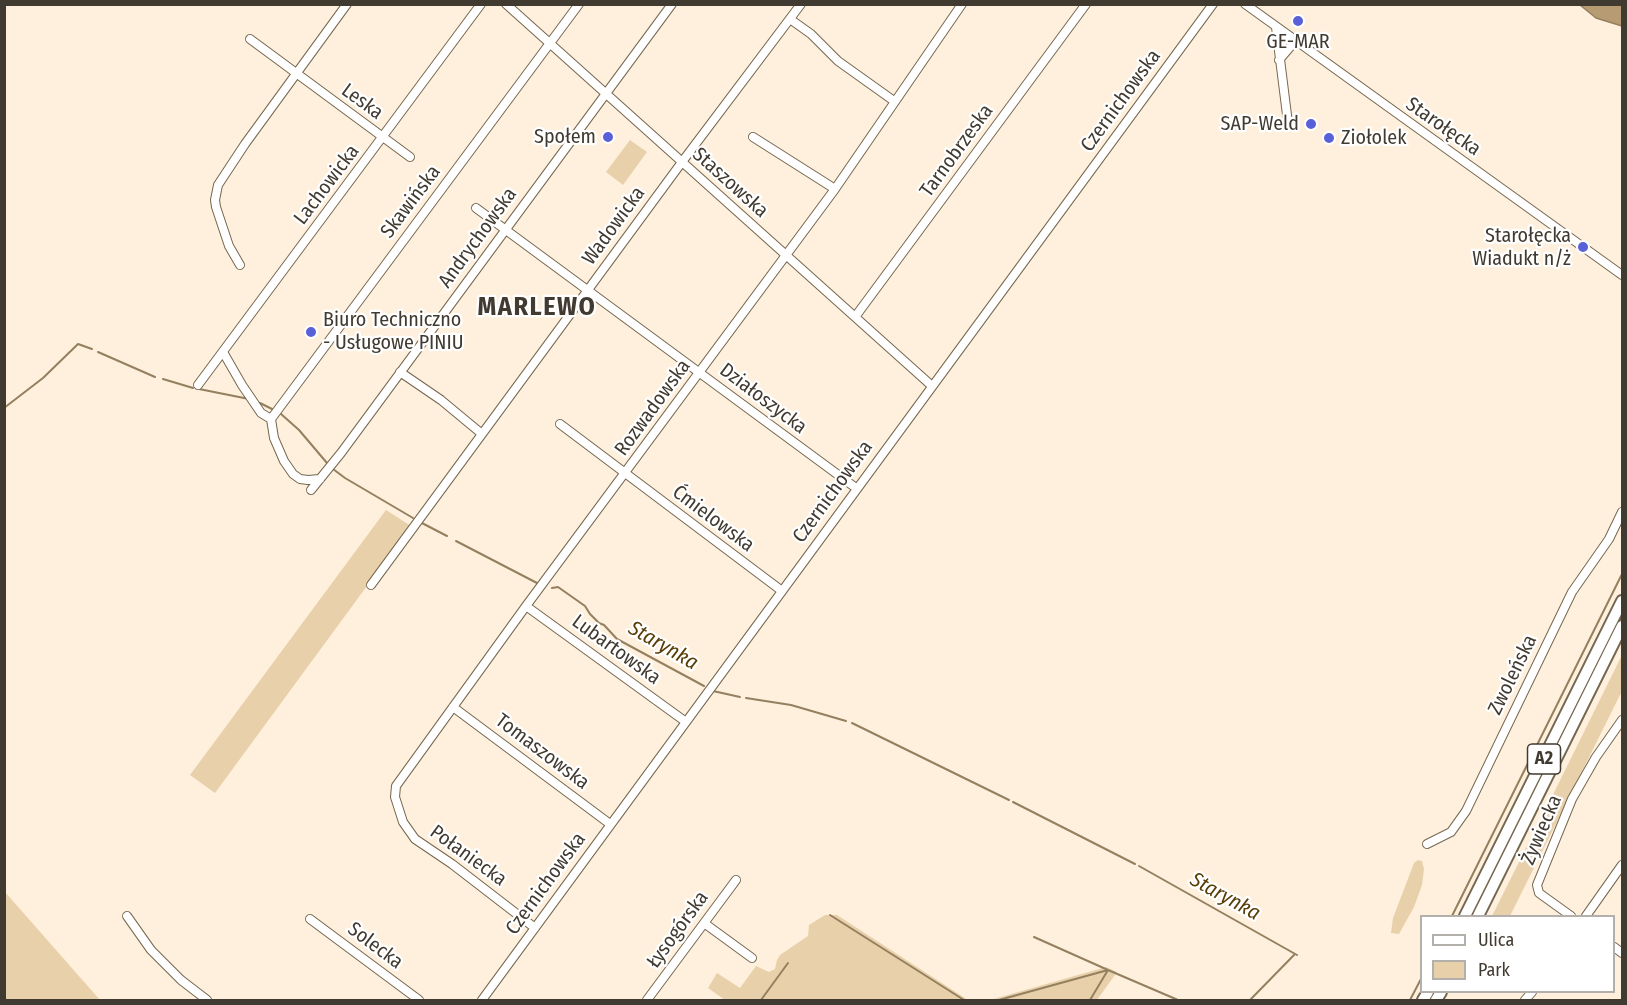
<!DOCTYPE html>
<html>
<head>
<meta charset="utf-8">
<style>
	body { margin:0 }
	#map { position:relative; width:1627px; height:1005px; overflow:hidden; background:#fef0dc; font-family:"Fira Sans Condensed",sans-serif }
	canvas { display:block }
	.frame { position:absolute; inset:0; border:6px solid #413a30; pointer-events:none }
	.legend { position:absolute; left:1420px; top:915px; width:195px; height:78px; box-sizing:border-box; background:#fff; border:2px solid #b3b0ac; margin:0; padding:8px 10px; list-style:none; font-size:18px; color:#413a30 }
	.legend li { display:flex; align-items:center; gap:12px; height:30px }
	.legend b { width:30px; border:2px solid #b3b0ac }
</style>
</head>
<body>
<div id="map">
<canvas width="1627" height="1005"></canvas>
<div class="frame"></div>
<ul class="legend">
<li><b style="height:8px;background:#fff"></b>Ulica</li>
<li><b style="height:16px;background:#e8d0aa"></b>Park</li>
</ul>
</div>
<script>
const ctx = document.querySelector('canvas').getContext('2d');
ctx.lineJoin = 'round';
function paint(path, color) { ctx.fillStyle = color; ctx.fill(path, 'evenodd'); }
const shape = rows => new Path2D(rows.map(r => 'M' + r).join(''));
function trace(path, color, width, dash) { ctx.strokeStyle = color; ctx.lineWidth = width; ctx.lineCap = dash ? 'butt' : 'round'; ctx.setLineDash(dash || []); ctx.stroke(path); }
function write(font, color, halo, rows, align = 'center') {
  ctx.font = font + ' "Fira Sans Condensed",sans-serif'; ctx.lineWidth = 4.5; ctx.setLineDash([]); ctx.textBaseline = 'middle'; ctx.strokeStyle = halo; ctx.fillStyle = color; for (const [text, x, y, turn = 0] of rows) {
    ctx.save(); ctx.translate(x, y); ctx.rotate((+turn || 0) * Math.PI / 180); ctx.textAlign = isNaN(turn) ? turn : align; if (halo) ctx.strokeText(text, 0, 0); ctx.fillText(text, 0, 0); ctx.restore();
  }
}
paint(shape([
	[630,140,647,152,623,185,606,172],
	[386,510,411,526,215,793,190,775],
	[1622,655,1622,691,1510,916,1492,916,1531,838,1537,840,1540,834,1535,831],
	[1418,860,1422,861,1424,869,1422,885,1414,907,1399,934,1391,933,1393,918,1414,863],
	[5,892,100,1000,5,1000],
	[825,915,837,915,968,1000,725,1000,708,988,717,973,740,988,756,966,769,972,775,969,777,960,780,955,808,936,809,925],
	[1106,967,1117,972,1097,1000,990,1000]
]), '#e8d0aa');
const water = shape([
	[1580,5,1622,5,1622,26,1596,18,1580,5]
]);
paint(water, '#b79c73');
trace(water, '#947f5f', 1.5);
trace(shape([
	[98,352,155,377],
	[163,379,193,388],
	[199,389,249,399],
	[260,403,272,409],
	[4,408,43,378,78,344,92,349],
	[281,414,299,430,327,463],
	[333,469,345,478,413,518],
	[420,522,447,536],
	[456,541,537,583],
	[552,588,558,587,585,606,590,614,599,623,604,625,617,639,704,686],
	[713,691,740,697],
	[746,698,791,705,846,721],
	[852,723,1009,800],
	[1013,802,1135,864],
	[1139,866,1297,955],
	[830,915,964,1000],
	[1452,916,1622,574],
	[1034,937,1108,970,1090,1000],
	[761,1000,788,963],
	[999,1000,1108,970,1178,1000],
	[1250,1000,1294,955],
	[1410,1000,1422,977]
]), '#947f5f', 2);
const minor = shape([
	[506,4,932,386],
	[1245,4,1622,275],
	[790,19,811,34,838,61,894,101],
	[1276,27,1288,123],
	[250,39,410,157],
	[1279,60,1291,46,1298,43],
	[753,137,835,189],
	[476,208,856,488],
	[240,265,229,246,216,207,215,200,218,185,245,144,347,4],
	[855,317,1086,4],
	[223,352,242,385,261,413,271,419,274,438,284,461,293,474,300,479,308,480,320,479],
	[400,372,441,400,482,434],
	[198,385,481,4],
	[271,419,579,4],
	[560,424,782,591],
	[311,490,341,453,672,4],
	[371,585,682,162,801,4],
	[526,606,686,722],
	[453,707,610,824],
	[1427,844,1451,832,1466,811,1572,592,1609,539,1622,512],
	[127,916,151,950,181,980,207,1000],
	[1571,916,1539,893,1537,885,1572,799,1596,757,1622,720],
	[1586,916,1622,865],
	[310,919,419,1000],
	[704,923,752,958],
	[535,928,452,864,415,839,403,822,395,797,396,786,526,606,835,189,962,4],
	[1614,947,1622,953],
	[482,1000,1213,4],
	[647,1000,736,880],
	[1525,1000,1532,992]
]);
const highway = shape([
	[1465,916,1622,601],
	[1478,916,1622,626],
	[1423,1000,1428,992],
	[1436,1000,1441,992]
]);
trace(minor, '#756750', 10);
trace(highway, '#756750', 14);
trace(minor, '#fff', 8);
trace(highway, '#fff', 10);
for (const [x, y, r, color] of [
	[1298,21,6,"#5861d8"],
	[1311,124,6,"#5861d8"],
	[608,137,6,"#5861d8"],
	[1329,138,6,"#5861d8"],
	[1583,247,6,"#5861d8"],
	[311,332,6,"#5861d8"]
]) { const dot = new Path2D(); dot.arc(x, y, r, 0, 2 * Math.PI); ctx.fillStyle = color; ctx.fill(dot); trace(dot, '#fff', 2); }
for (const [x, y, w] of [
	[1544,759,33]
]) { const box = new Path2D(); box.roundRect(x - w / 2, y - 15, w, 30, 4.5); ctx.fillStyle = '#fff'; ctx.fill(box); trace(box, '#413a30', 1.5); }
write('bold 18px', '#413a30', null, [
	["A2",1544,759]
]);
write('20px', '#413a30', '#fff', [
	["GE-MAR",1298,42,"center"],
	["SAP-Weld",1299,124],
	["Społem",596,137],
	["Ziołolek",1341,138,"left"],
	["Starołęcka",1571,236],
	["Wiadukt n/ż",1571,259],
	["Biuro Techniczno",323,320,"left"],
	["- Usługowe PINIU",323,343,"left"]
], 'right');
write('20px', '#413a30', '#fff', [
	["Czernichowska",1121,101,-54],
	["Leska",362,102,36],
	["Starołęcka",1443,127,35],
	["Tarnobrzeska",957,151,-54],
	["Staszowska",730,183,42],
	["Lachowicka",327,185,-53],
	["Skawińska",411,202,-53],
	["Wadowicka",614,226,-54],
	["Andrychowska",478,238,-54],
	["Działoszycka",763,399,37],
	["Rozwadowska",653,408,-54],
	["Czernichowska",833,492,-54],
	["Ćmielowska",713,519,37],
	["Lubartowska",616,650,36],
	["Zwoleńska",1513,675,-64],
	["Tomaszowska",542,752,37],
	["Żywiecka",1542,830,-67],
	["Połaniecka",468,856,36],
	["Czernichowska",546,884,-54],
	["Łysogórska",678,930,-54],
	["Solecka",375,946,37]
]);
write('italic 21px', '#593d06', '#fff', [
	["Starynka",663,646,30],
	["Starynka",1225,897,29]
]);
ctx.letterSpacing = '1.5px';
write('bold 26px', '#413a30', '#fff', [
	["MARLEWO",537,308]
]);
ctx.letterSpacing = '0px';
</script>
</body>
</html>
